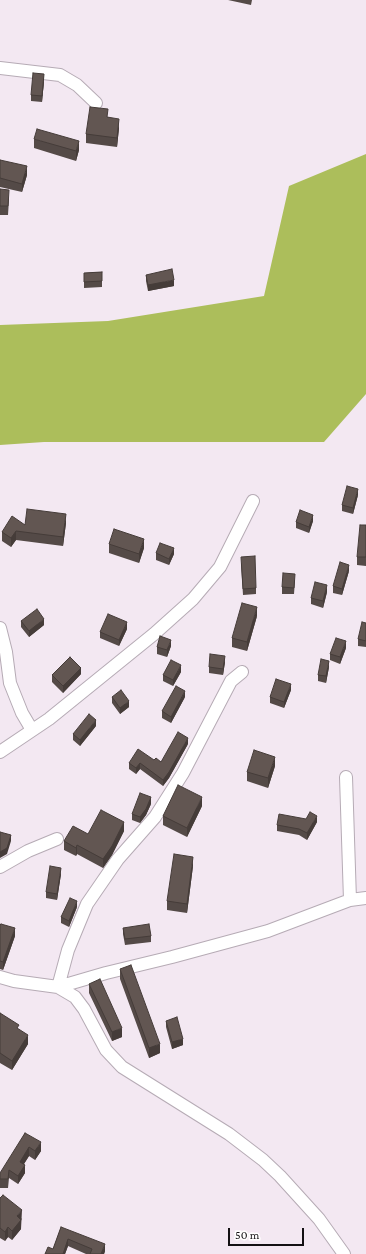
<!DOCTYPE html>
<html>
<head>
<meta charset="utf-8">
<style>
	body { margin:0 }
	#map { position:relative; width:366px; height:1254px; overflow:hidden; background:#f3e8f2; font-family:"Crimson Pro",serif }
	canvas { display:block }
	.scale { position:absolute; left:228px; top:1228px; width:76px; height:18px; box-sizing:border-box; border:2px solid #131013; border-top:0; padding-left:5px; font-size:12px; line-height:14px; white-space:nowrap; color:#131013; -webkit-text-stroke:3px #fff; paint-order:stroke }
</style>
</head>
<body>
<div id="map">
<canvas width="366" height="1254"></canvas>
<div class="scale">50 m</div>
</div>
<script>
const ctx = document.querySelector('canvas').getContext('2d');
ctx.lineJoin = 'round';
function paint(path, color) { ctx.fillStyle = color; ctx.fill(path, 'evenodd'); }
const shape = rows => new Path2D(rows.map(r => 'M' + r).join(''));
function trace(path, color, width, dash) { ctx.strokeStyle = color; ctx.lineWidth = width; ctx.lineCap = dash ? 'butt' : 'round'; ctx.setLineDash(dash || []); ctx.stroke(path); }
paint(shape([
	[366,154,366,394,324,442,44,442,0,445,0,325,108,321,264,296,289,186]
]), '#acbe5b');
const minor = shape([
	[0,68,60,75,77,85,96,103],
	[0,628,6,652,10,683,22,713,32,730],
	[0,752,49,719,154,634,193,599,220,567,253,501],
	[346,777,350,900],
	[0,867,28,851,57,839],
	[0,977,14,981,58,987,75,997,84,1009,106,1050,122,1067,229,1134,263,1160,280,1176,319,1219,344,1254],
	[58,987,68,950,87,904,118,859,155,817,183,773,231,681,242,672],
	[58,987,106,973,172,957,268,931,350,900,366,898]
]);
trace(minor, '#b6abb5', 14);
trace(minor, '#fff', 12);
paint(shape([
	[228,0,252,0,251,5],
	[44,81,42,102,31,101,31,95],
	[108,117,119,128,117,147,86,143,86,134],
	[34,139,79,150,76,161,34,148],
	[0,160,27,175,22,192,0,187],
	[0,189,9,199,8,215,0,215],
	[102,272,102,287,84,288,84,273],
	[146,275,174,286,148,291,146,281],
	[358,495,353,514,342,511,342,505],
	[313,521,309,533,296,528,296,522],
	[66,523,63,546,16,540,11,547,2,541,2,532,25,525],
	[366,525,366,566,357,565,357,557],
	[109,544,144,548,139,563,109,553],
	[156,553,174,554,169,565,156,560],
	[241,563,256,588,256,594,243,595],
	[349,571,342,595,333,593,333,586],
	[295,580,294,594,282,594,282,587],
	[327,592,323,608,311,604,311,598],
	[257,616,247,651,232,647,232,638],
	[21,621,44,625,29,637,21,627],
	[366,623,366,647,358,646,358,639],
	[127,629,119,646,100,638,100,632],
	[171,646,167,657,157,654,157,647],
	[346,648,340,664,330,660,330,654],
	[225,662,223,675,209,673,209,667],
	[329,667,326,683,318,681,318,675],
	[181,672,173,686,163,681,163,675],
	[81,674,63,693,52,682,52,675],
	[291,690,284,708,270,703,270,697],
	[112,697,129,707,120,714,112,703],
	[185,697,171,723,162,718,162,711],
	[96,726,80,746,73,740,73,734],
	[188,744,169,778,163,786,140,769,136,774,129,769,129,763,154,760,161,762],
	[275,766,268,788,247,781,247,772],
	[151,804,146,815,140,823,132,820,132,814],
	[202,806,187,837,163,825,163,816],
	[317,822,307,840,299,835,277,831,277,825],
	[124,831,112,855,103,868,77,854,76,856,64,850,64,841,88,834],
	[193,866,187,913,167,910,167,901],
	[61,874,57,900,46,898,46,892],
	[77,907,69,927,61,923,61,917],
	[0,925,15,936,3,970,0,969],
	[123,928,151,936,151,942,125,945,123,934],
	[120,969,160,1053,149,1058,120,979],
	[89,984,122,1037,112,1041,89,993],
	[0,1013,19,1030,28,1044,12,1070,0,1063],
	[166,1021,183,1045,172,1049,166,1027],
	[25,1133,41,1151,35,1160,29,1156,24,1164,25,1173,18,1184,9,1178,8,1188,0,1188,0,1179],
	[0,1198,22,1219,21,1220,21,1229,12,1240,8,1237,5,1241,0,1238],
	[61,1227,105,1251,104,1254,86,1254,68,1246,65,1254,45,1254,53,1249]
]), '#544a47');
paint(shape([
	[44,74,44,81,42,102,42,96],
	[119,119,119,128,117,147,117,138],
	[79,141,79,150,76,161,76,151],
	[27,166,27,175,22,192,22,184],
	[174,280,174,286,148,291,148,285],
	[358,489,358,495,353,514,353,508],
	[66,514,66,523,63,546,63,537],
	[313,515,313,521,309,533,309,527],
	[16,531,16,540,11,547,11,538],
	[144,539,144,548,139,563,139,554],
	[174,548,174,554,169,565,169,559],
	[349,565,349,571,342,595,342,589],
	[327,585,327,592,323,608,323,601],
	[257,607,257,616,247,651,247,642],
	[44,619,44,625,29,637,29,631],
	[127,622,127,629,119,646,119,640],
	[171,640,171,646,167,657,167,650],
	[346,641,346,648,340,664,340,657],
	[225,656,225,662,223,675,223,669],
	[329,661,329,667,326,683,326,676],
	[181,665,181,672,173,686,173,680],
	[81,668,81,674,63,693,63,686],
	[291,684,291,690,284,708,284,702],
	[185,691,185,697,171,723,171,717],
	[129,701,129,707,120,714,120,708],
	[96,720,96,726,80,746,80,740],
	[188,738,188,744,169,778,163,786,163,780],
	[275,757,275,766,268,788,268,778],
	[140,763,140,769,136,774,136,768],
	[151,797,151,804,146,815,140,823,140,817],
	[202,797,202,806,187,837,187,828],
	[317,816,317,822,307,840,307,833],
	[124,822,124,831,112,855,103,868,103,859],
	[11,835,11,841,7,854,0,858,0,852],
	[77,845,77,854,76,856,76,848],
	[193,857,193,866,187,913,187,904],
	[61,868,61,874,57,900,57,894],
	[77,901,77,907,69,927,69,921],
	[15,928,15,936,3,970,3,962],
	[122,1028,122,1037,112,1041,112,1032],
	[28,1035,28,1044,12,1070,12,1061],
	[183,1039,183,1045,172,1049,172,1042],
	[160,1044,160,1053,149,1058,149,1048],
	[41,1142,41,1151,35,1160,35,1151],
	[29,1147,29,1156,20,1170,20,1162],
	[25,1165,25,1173,18,1184,18,1176],
	[22,1210,21,1229,12,1240,12,1231,17,1216],
	[8,1227,8,1237,5,1241,5,1232],
	[68,1239,68,1246,65,1254,63,1254],
	[105,1244,105,1251,104,1254,101,1254]
]), '#453c39');
const building = shape([
	[33,73,44,74,42,96,31,95,33,73],
	[90,107,108,109,107,117,119,119,117,138,86,134,90,107],
	[37,129,79,141,76,151,34,139,37,129],
	[0,160,27,166,22,184,0,178,0,160],
	[0,189,9,190,8,206,0,206,0,189],
	[172,269,174,280,148,285,146,275,172,269],
	[102,272,102,281,84,282,84,273,102,272],
	[347,486,358,489,353,508,342,505,347,486],
	[27,509,66,514,63,537,16,531,11,538,2,532,12,516,25,525,27,509],
	[300,510,313,515,309,527,296,522,300,510],
	[360,525,366,525,366,557,357,557,360,525],
	[114,529,144,539,139,554,109,544,114,529],
	[160,543,174,548,169,559,156,553,160,543],
	[255,556,256,588,243,589,241,557,255,556],
	[340,562,349,565,342,589,333,586,340,562],
	[283,573,295,574,294,588,282,587,283,573],
	[315,582,327,585,323,601,311,598,315,582],
	[242,603,257,607,247,642,232,638,242,603],
	[37,609,44,619,29,631,21,621,37,609],
	[108,614,127,622,119,640,100,632,108,614],
	[362,622,366,623,366,641,358,639,362,622],
	[160,636,171,640,167,650,157,647,160,636],
	[336,638,346,641,340,657,330,654,336,638],
	[210,654,225,656,223,669,209,667,210,654],
	[70,657,81,668,63,686,52,675,70,657],
	[321,659,329,661,326,676,318,675,321,659],
	[171,660,181,665,173,680,163,675,171,660],
	[276,679,291,684,284,702,270,697,276,679],
	[176,686,185,691,171,717,162,711,176,686],
	[121,690,129,701,120,708,112,697,121,690],
	[89,714,96,720,80,740,73,734,89,714],
	[178,732,188,738,169,772,163,780,140,763,136,768,129,763,138,749,154,760,156,758,161,762,178,732],
	[254,750,275,757,268,778,247,772,254,750],
	[178,785,202,797,187,828,163,816,178,785],
	[140,793,151,797,146,809,140,817,132,814,140,793],
	[101,810,124,822,112,846,103,859,77,845,76,848,64,841,73,826,88,834,101,810],
	[310,812,317,816,307,833,299,829,277,825,279,814,306,819,310,812],
	[0,832,11,835,7,848,0,852,0,832],
	[174,854,193,857,187,904,167,901,174,854],
	[50,866,61,868,57,894,46,892,50,866],
	[70,898,77,901,69,921,61,917,70,898],
	[1,924,15,928,3,962,0,961,0,925,1,924],
	[149,924,151,936,125,939,123,928,149,924],
	[131,965,160,1044,149,1048,120,969,131,965],
	[100,979,122,1028,112,1032,89,984,100,979],
	[0,1013,19,1025,17,1028,28,1035,12,1061,0,1053,0,1013],
	[177,1017,183,1039,172,1042,166,1021,177,1017],
	[25,1133,41,1142,35,1151,29,1147,20,1162,25,1165,18,1176,9,1170,8,1179,0,1179,0,1173,25,1133],
	[3,1195,22,1210,17,1216,21,1220,12,1231,8,1227,5,1232,0,1228,0,1198,3,1195],
	[61,1227,105,1244,101,1254,90,1254,92,1249,68,1239,63,1254,45,1254,48,1247,53,1249,61,1227]
]);
paint(building, '#625652');
trace(building, '#453c39', 1);
</script>
</body>
</html>
